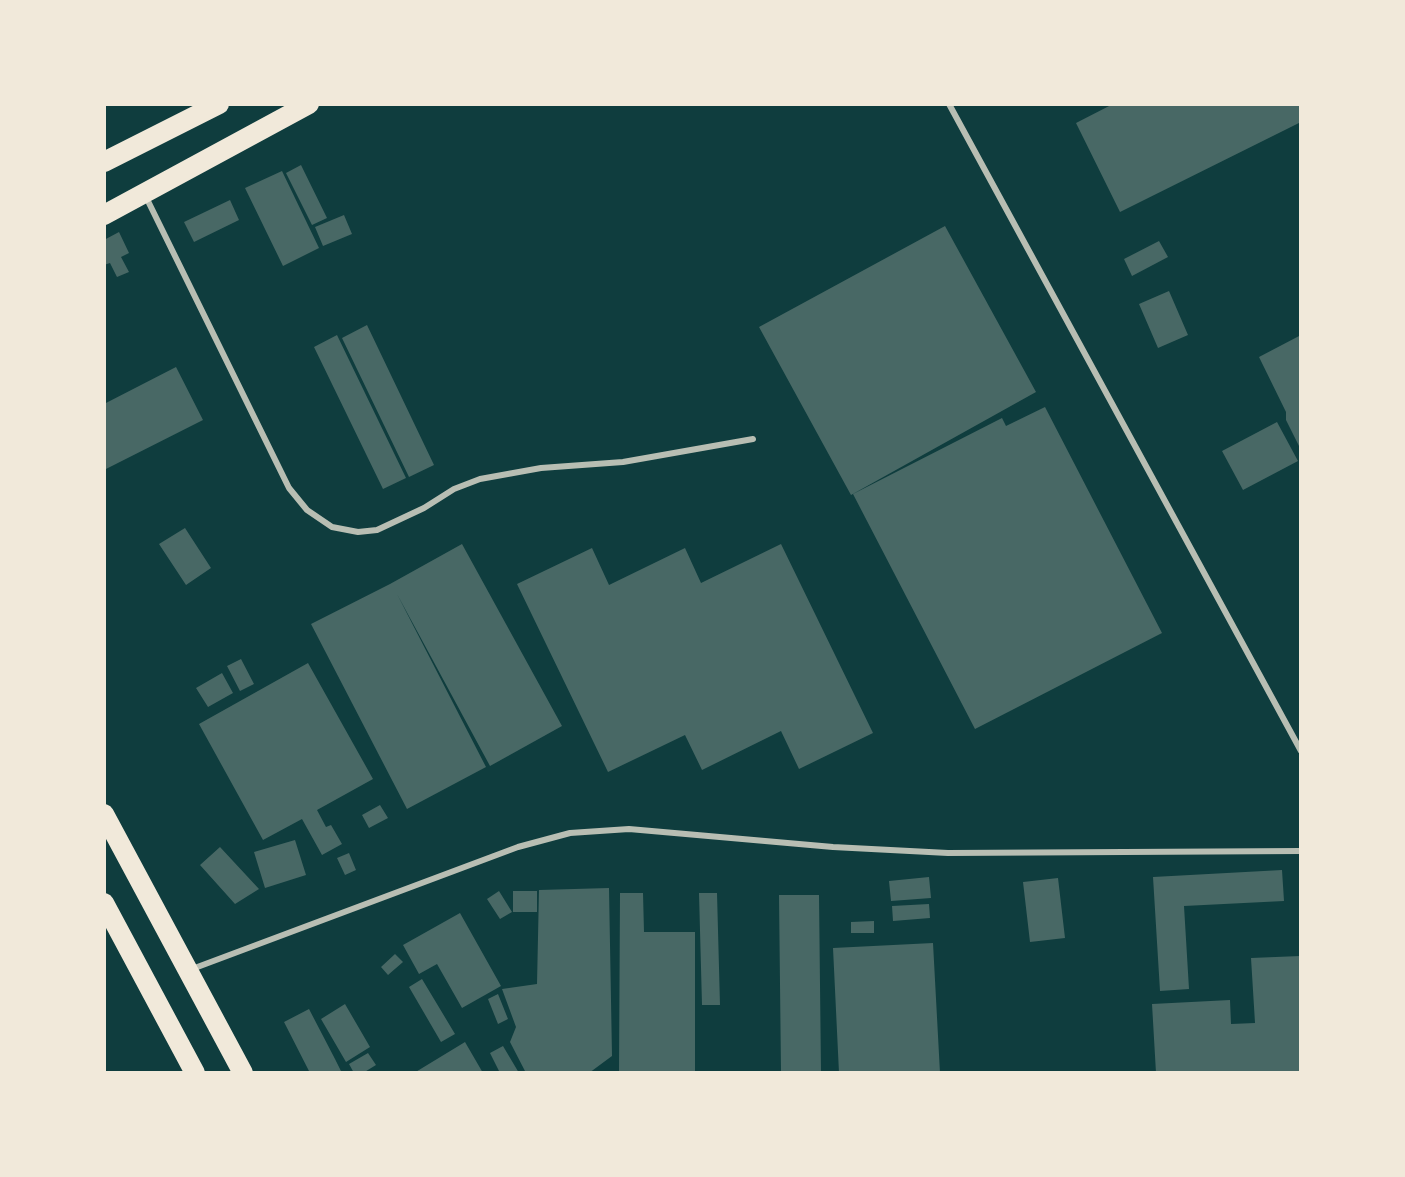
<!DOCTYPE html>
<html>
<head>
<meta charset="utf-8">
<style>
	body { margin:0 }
	#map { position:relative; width:1405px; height:1177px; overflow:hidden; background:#0f3d3e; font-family:Lato,sans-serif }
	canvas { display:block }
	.frame { position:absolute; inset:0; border:106px solid #f1e9da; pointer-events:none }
</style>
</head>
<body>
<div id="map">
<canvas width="1405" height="1177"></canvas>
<div class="frame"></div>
</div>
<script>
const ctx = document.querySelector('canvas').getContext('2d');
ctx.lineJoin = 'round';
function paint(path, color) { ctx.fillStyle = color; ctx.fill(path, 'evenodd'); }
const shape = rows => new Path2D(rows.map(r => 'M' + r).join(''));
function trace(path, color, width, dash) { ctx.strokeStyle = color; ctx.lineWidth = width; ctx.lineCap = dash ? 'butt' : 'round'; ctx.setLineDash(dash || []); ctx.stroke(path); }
paint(shape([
	[1113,104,1301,104,1301,122,1120,212,1076,123],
	[301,165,327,218,312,225,286,173],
	[282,171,319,248,283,266,245,188],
	[230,200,239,220,194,242,184,222],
	[344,215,352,234,323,246,315,227],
	[945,226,1036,392,851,495,759,327],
	[119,232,129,253,121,257,129,272,117,277,110,263,104,265,104,240],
	[1159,241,1168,257,1132,276,1124,259],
	[1169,291,1188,335,1158,348,1139,304],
	[367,325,434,465,409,477,342,338],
	[337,335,406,478,383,489,314,347],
	[1301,335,1301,450,1286,420,1286,412,1259,357],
	[176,367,203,420,104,470,104,404],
	[1045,407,1162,633,975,729,853,494,1002,418,1006,426],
	[1277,422,1298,461,1243,490,1222,451],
	[185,528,211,568,186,585,159,544],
	[462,544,562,726,490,766,397,594,486,767,407,809,311,624,390,584],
	[781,544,873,733,799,769,781,731,702,770,685,735,608,772,517,584,592,548,609,585,685,548,701,583],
	[241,659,254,684,240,691,227,666],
	[308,663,373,779,317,810,326,827,331,825,342,844,322,855,302,819,263,840,199,724],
	[222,673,233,693,208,707,196,688],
	[380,805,388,818,369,828,362,815],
	[295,840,306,875,265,888,254,852],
	[220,847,259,889,235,904,200,865],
	[349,853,356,870,345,875,337,858],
	[1282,870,1284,901,1184,906,1189,989,1160,991,1153,877],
	[929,877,931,898,891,901,889,881],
	[1058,878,1065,938,1030,942,1023,882],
	[609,888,612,1056,589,1073,526,1073,510,1042,516,1027,502,989,537,984,539,890],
	[499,891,512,912,500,919,487,899],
	[513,891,537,891,537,912,513,912],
	[620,893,643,893,644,932,695,932,695,1073,619,1073],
	[699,893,717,893,720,1005,702,1005],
	[779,895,819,895,821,1073,781,1073],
	[929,904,930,918,893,921,892,906],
	[460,913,501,986,462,1008,437,964,419,974,403,945],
	[874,921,874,933,851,933,851,922],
	[933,943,940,1073,839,1073,833,948],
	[395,954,403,962,388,975,381,967],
	[1300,956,1301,1073,1156,1073,1152,1004,1230,1000,1231,1024,1255,1023,1251,958],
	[422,979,455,1034,441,1042,409,987],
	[498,994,508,1019,498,1024,488,999],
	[345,1004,370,1047,346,1062,321,1019],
	[309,1009,335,1059,342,1073,310,1073,284,1022],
	[465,1042,483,1073,414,1073],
	[503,1046,519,1073,500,1073,490,1053],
	[368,1053,376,1065,363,1073,354,1073,349,1064]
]), '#486865');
trace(shape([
	[949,104,1301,751],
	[146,197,289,488,307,510,332,527,358,532,377,530,424,508,454,489,480,479,541,468,623,462,753,439],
	[192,969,518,847,570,833,629,829,833,847,948,853,1301,851]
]), '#b8beb3', 6);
trace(shape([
	[104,162,219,104],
	[104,215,309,104],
	[104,814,243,1073],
	[104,903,195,1073]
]), '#f1e9da', 20);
</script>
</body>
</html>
